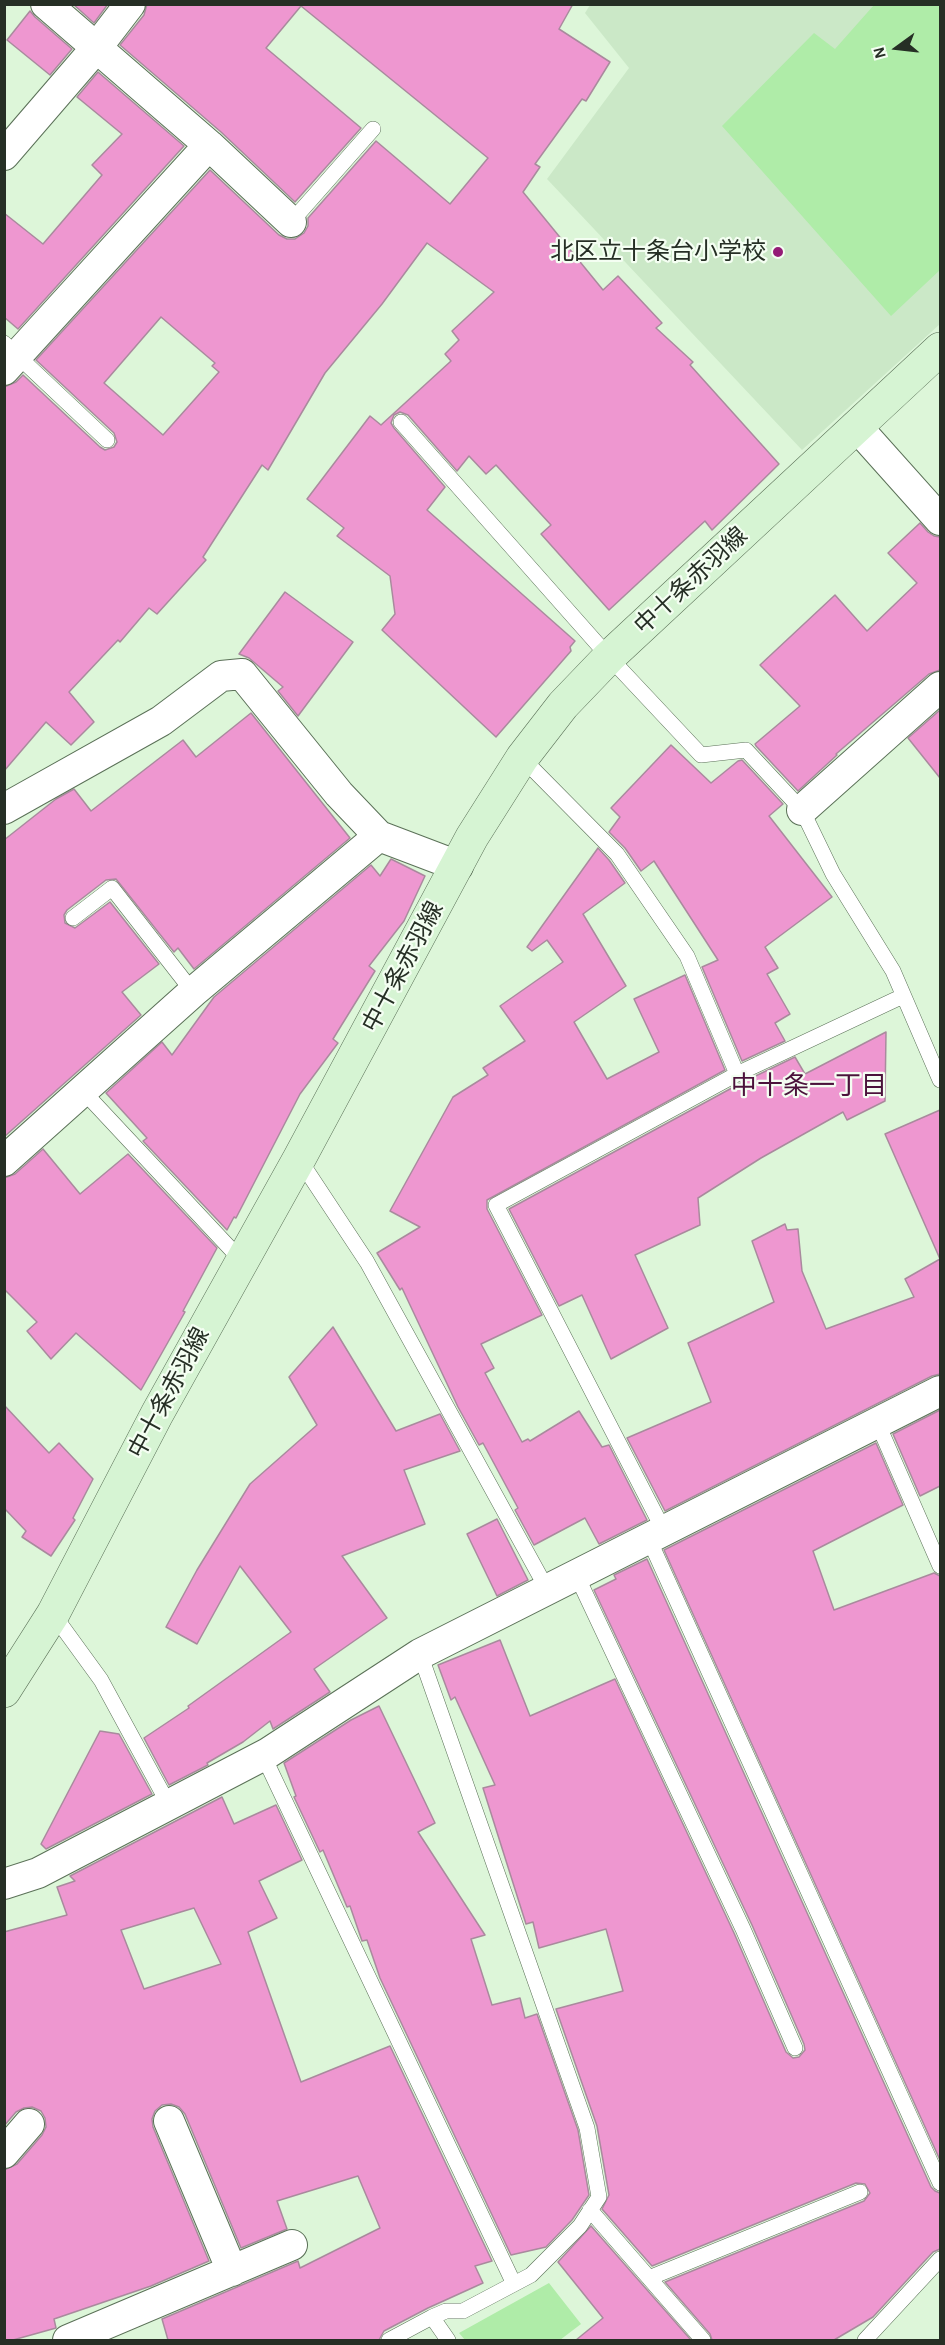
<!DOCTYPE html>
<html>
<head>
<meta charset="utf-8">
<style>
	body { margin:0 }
	#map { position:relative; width:945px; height:2345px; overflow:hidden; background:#ddf6d9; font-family:"Alegreya Sans",sans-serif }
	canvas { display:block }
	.frame { position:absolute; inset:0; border:6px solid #262f25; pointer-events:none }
	.north { position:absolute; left:867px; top:18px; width:60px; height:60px; -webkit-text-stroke:4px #f4fef2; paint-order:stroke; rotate:255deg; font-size:16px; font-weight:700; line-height:24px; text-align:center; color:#262f25 }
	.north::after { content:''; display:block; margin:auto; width:21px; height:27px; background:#262f25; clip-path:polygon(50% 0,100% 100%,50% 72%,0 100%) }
</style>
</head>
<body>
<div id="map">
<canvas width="945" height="2345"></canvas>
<div class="frame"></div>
<div class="north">N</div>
</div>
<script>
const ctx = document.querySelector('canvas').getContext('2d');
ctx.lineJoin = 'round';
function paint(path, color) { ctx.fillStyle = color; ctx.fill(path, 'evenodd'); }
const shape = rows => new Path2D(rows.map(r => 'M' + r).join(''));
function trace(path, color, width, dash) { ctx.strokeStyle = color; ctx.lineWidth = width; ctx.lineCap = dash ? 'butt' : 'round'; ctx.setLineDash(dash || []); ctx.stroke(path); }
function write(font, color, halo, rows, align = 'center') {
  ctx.font = font + ' "Alegreya Sans","Noto Sans JP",sans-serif'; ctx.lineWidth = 4.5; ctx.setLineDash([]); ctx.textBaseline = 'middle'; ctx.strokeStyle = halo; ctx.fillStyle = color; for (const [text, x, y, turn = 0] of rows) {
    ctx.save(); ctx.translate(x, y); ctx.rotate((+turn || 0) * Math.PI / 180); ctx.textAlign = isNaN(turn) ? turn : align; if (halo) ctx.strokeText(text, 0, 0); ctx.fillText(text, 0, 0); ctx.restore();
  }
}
paint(shape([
	[590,5,940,5,940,324,802,450,547,179,629,68,585,13]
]), '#cbe8c7');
paint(shape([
	[874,5,940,5,940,270,891,316,722,126,814,33,835,49],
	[549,2283,581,2324,560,2340,465,2340,459,2333]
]), '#afeca8');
const building = shape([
	[73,4,108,4,94,23,73,4],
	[147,4,573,4,559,29,610,62,586,101,582,99,535,164,540,167,523,192,603,290,618,276,662,323,656,328,693,362,690,365,779,464,712,530,705,521,609,610,541,534,551,525,496,465,486,474,469,456,457,471,408,415,400,412,394,415,391,423,394,428,445,487,427,510,575,641,570,647,571,651,496,737,382,630,395,614,390,576,337,536,344,528,307,499,370,416,381,425,451,361,445,354,459,340,452,331,494,292,427,243,382,304,325,373,268,470,262,465,203,557,206,560,157,614,149,608,120,642,118,640,69,692,94,722,71,745,46,722,4,771,4,387,16,382,23,375,100,447,105,450,114,447,117,442,114,433,36,360,210,170,279,235,287,239,295,239,304,233,308,226,308,218,376,141,450,204,488,158,301,6,266,48,361,128,295,202,221,132,120,45,144,15,147,4],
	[161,317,215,363,212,366,219,372,163,435,104,383,161,317],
	[30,11,35,17,72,49,50,75,7,40,30,11],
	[98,72,184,146,18,329,4,317,4,213,43,244,102,175,92,165,122,134,77,97,98,72],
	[920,523,928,532,934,536,940,537,940,670,929,674,836,754,837,755,798,791,756,746,755,744,800,706,760,665,835,595,867,631,917,583,888,553,920,523],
	[285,592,353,642,298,716,278,691,283,687,249,658,239,654,285,592],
	[940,710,940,778,908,738,940,710],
	[251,713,350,838,194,969,178,948,174,952,116,879,106,880,67,910,64,915,65,923,75,928,110,902,159,964,122,992,141,1015,4,1137,4,840,56,799,74,789,91,811,183,740,196,757,251,713],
	[671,745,711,783,738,761,742,760,783,804,769,816,832,897,765,947,778,968,767,974,790,1014,775,1023,785,1041,742,1061,702,967,718,960,654,861,641,871,625,848,609,832,620,817,611,808,671,745],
	[598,848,609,860,625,883,583,914,626,986,574,1022,607,1079,659,1052,634,999,685,975,725,1070,487,1200,487,1209,542,1315,481,1344,494,1368,485,1373,522,1442,528,1439,530,1441,579,1411,602,1447,609,1445,647,1520,599,1544,585,1518,534,1545,515,1510,518,1508,483,1443,479,1445,458,1407,402,1288,400,1290,377,1253,420,1227,390,1211,453,1097,488,1075,483,1068,525,1041,500,1006,563,962,547,940,532,951,527,947,598,848],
	[391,859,425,876,404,921,369,966,375,971,333,1039,338,1043,300,1094,236,1218,234,1217,227,1230,143,1141,147,1138,106,1093,162,1042,172,1055,214,997,371,865,380,876,391,859],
	[886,1032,885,1101,847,1120,843,1112,761,1158,698,1198,700,1225,635,1255,668,1328,611,1359,582,1295,559,1306,509,1209,741,1083,795,1057,805,1074,886,1032],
	[940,1110,940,1374,932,1376,665,1511,627,1438,711,1402,688,1343,774,1302,752,1241,785,1224,787,1230,798,1229,802,1271,826,1329,914,1297,905,1279,940,1259,885,1134,940,1110],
	[43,1149,80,1194,128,1154,217,1248,183,1311,185,1312,141,1390,76,1333,51,1359,27,1331,37,1322,4,1289,4,1178,15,1174,43,1149],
	[333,1327,396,1431,440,1414,460,1451,404,1470,425,1524,342,1556,387,1618,314,1669,330,1692,273,1729,270,1721,243,1742,207,1763,208,1765,169,1785,144,1738,189,1708,188,1706,291,1632,240,1566,197,1644,166,1627,197,1570,250,1484,317,1425,289,1377,333,1327],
	[4,1405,49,1453,59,1443,93,1479,73,1518,75,1520,51,1556,22,1537,26,1531,4,1508,4,1405],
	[940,1410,940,1486,920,1496,893,1434,940,1410],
	[876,1443,903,1505,813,1551,834,1610,934,1573,940,1576,940,2160,664,1550,876,1443],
	[497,1519,528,1580,497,1596,467,1534,497,1519],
	[647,1559,931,2187,935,2191,940,2193,940,2249,933,2252,873,2317,834,2340,712,2340,710,2334,665,2282,864,2201,870,2193,865,2184,856,2183,652,2266,602,2209,609,2195,597,2126,556,2009,623,1991,606,1929,539,1948,533,1922,526,1924,483,1788,495,1785,455,1697,451,1700,438,1665,500,1640,530,1716,615,1679,734,1933,786,2052,793,2058,799,2057,805,2050,804,2044,752,1925,594,1590,616,1579,614,1575,647,1559],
	[379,1706,435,1823,418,1832,485,1935,471,1939,492,2005,520,1998,525,2018,537,2014,578,2130,589,2195,572,2220,546,2247,511,2255,380,1978,367,1940,362,1941,350,1906,347,1907,323,1850,320,1852,294,1797,296,1796,284,1763,351,1720,379,1706],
	[100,1731,119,1734,152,1794,46,1849,41,1844,100,1731],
	[222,1797,234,1824,276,1805,302,1860,259,1881,277,1918,248,1932,301,2082,390,2046,492,2261,475,2266,483,2283,428,2308,384,2331,379,2340,168,2340,162,2319,298,2261,300,2268,380,2228,358,2176,277,2201,287,2229,241,2248,185,2114,179,2107,171,2104,162,2105,155,2111,152,2119,153,2127,209,2261,151,2286,54,2319,56,2328,13,2340,4,2340,4,2170,17,2164,42,2135,46,2127,45,2118,41,2111,32,2107,24,2108,16,2112,4,2126,4,1932,67,1915,57,1887,75,1881,70,1876,222,1797],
	[194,1908,221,1964,144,1989,121,1930,194,1908],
	[591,2226,691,2340,576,2340,603,2318,558,2262,591,2226]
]);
paint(building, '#ee97d0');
trace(building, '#a98a9d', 1.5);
const lane = shape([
	[291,222,373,129],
	[4,343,107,440],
	[401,422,609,657,701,755,746,750,802,810,833,874,893,971,940,1080],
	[522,758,617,854,687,956,737,1074],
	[73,918,112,888,193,992],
	[83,1091,241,1260],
	[299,1159,367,1262,547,1589],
	[877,1422,940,1566],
	[663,1529,496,1205,737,1074,903,996],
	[648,1537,940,2183],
	[576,1574,743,1929,795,2048],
	[53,1614,101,1680,169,1805],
	[420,1654,587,2128,599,2197,580,2226,531,2275,463,2311,446,2311,432,2317,448,2340],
	[263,1755,514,2284],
	[590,2210,703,2340],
	[649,2278,860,2192],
	[389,2340,432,2317],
	[865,2340,940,2259]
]);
const street = shape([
	[46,4,209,145,291,222],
	[4,155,97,47,130,4],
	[4,370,209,145],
	[856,426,940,520],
	[4,809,161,721,221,676,242,674,339,794,379,836,458,866],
	[802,810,940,687],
	[4,1161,193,992,379,836],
	[4,1884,38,1873,268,1753,420,1654,940,1391],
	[169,2121,232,2271],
	[4,2153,29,2124],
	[68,2340,292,2245]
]);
const secondary = shape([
	[4,1691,53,1614,157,1414,299,1159,472,837,522,758,563,705,609,657,940,349]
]);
trace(lane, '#5b7158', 16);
trace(street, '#5b7158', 32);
trace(secondary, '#5b7158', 34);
trace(lane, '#fff', 15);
trace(street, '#fff', 30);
trace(secondary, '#d6f4d3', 33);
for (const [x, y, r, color] of [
	[778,252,6,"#941b76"]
]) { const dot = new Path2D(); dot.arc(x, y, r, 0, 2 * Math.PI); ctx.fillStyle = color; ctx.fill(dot); trace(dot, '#f4fef2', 2); }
write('24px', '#262f25', '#f4fef2', [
	["北区立十条台小学校",766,252]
], 'right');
write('24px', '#262f25', '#f4fef2', [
	["中十条赤羽線",691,581,-43],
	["中十条赤羽線",403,967,-62],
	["中十条赤羽線",169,1393,-62]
]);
write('26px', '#4b123b', '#f4fef2', [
	["中十条一丁目",809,1086]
]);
</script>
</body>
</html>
